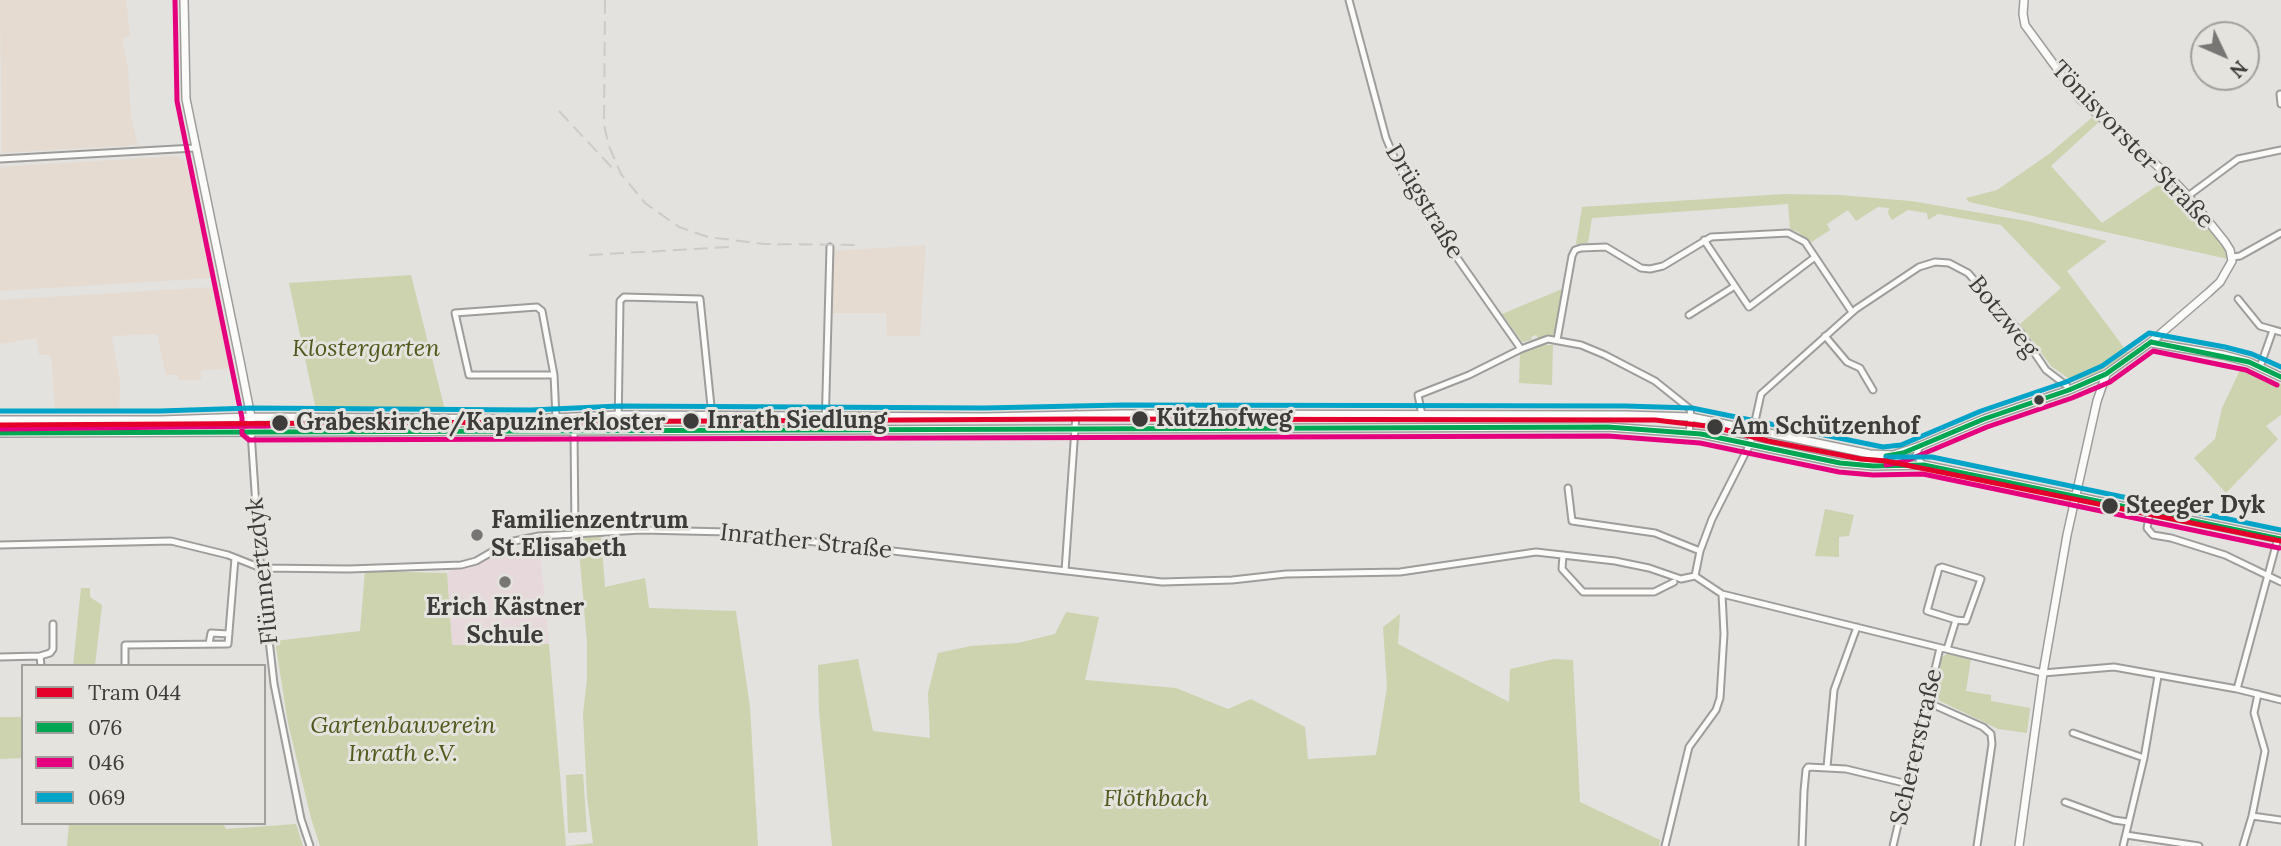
<!DOCTYPE html>
<html>
<head>
<meta charset="utf-8">
<style>
	body { margin:0 }
	#map { position:relative; width:2281px; height:846px; overflow:hidden; background:#e3e2df; font-family:Lora,serif }
	canvas { display:block }
	.legend { position:absolute; left:21px; top:664px; width:245px; height:161px; box-sizing:border-box; background:#e4e3de; border:2px solid #a1a09c; margin:0; padding:9px 12px; list-style:none; font-size:21px; color:#3d3c3a }
	.legend li { display:flex; align-items:center; gap:14px; height:35px }
	.legend b { width:35px; border:2px solid #a1a09c }
	.north { position:absolute; left:2190px; top:21px; width:70px; height:70px; box-sizing:border-box; background:#e4e3de; border:2px solid #a1a09c; border-radius:50%; rotate:134deg; font-size:19px; font-weight:700; line-height:28px; text-align:center; color:#3d3c3a }
	.north::after { content:''; display:block; margin:auto; width:24px; height:32px; background:#777674; clip-path:polygon(50% 0,100% 100%,50% 72%,0 100%) }
</style>
</head>
<body>
<div id="map">
<canvas width="2281" height="846"></canvas>
<ul class="legend">
<li><b style="height:9px;background:#e4002b"></b>Tram 044</li>
<li><b style="height:9px;background:#00a651"></b>076</li>
<li><b style="height:9px;background:#e5007d"></b>046</li>
<li><b style="height:9px;background:#03a4c7"></b>069</li>
</ul>
<div class="north">N</div>
</div>
<script>
const ctx = document.querySelector('canvas').getContext('2d');
ctx.lineJoin = 'round';
function paint(path, color) { ctx.fillStyle = color; ctx.fill(path, 'evenodd'); }
const shape = rows => new Path2D(rows.map(r => 'M' + r).join(''));
function trace(path, color, width, dash) { ctx.strokeStyle = color; ctx.lineWidth = width; ctx.lineCap = dash ? 'butt' : 'round'; ctx.setLineDash(dash || []); ctx.stroke(path); }
function write(font, color, halo, rows, align = 'center') {
  ctx.font = font + ' Lora,serif'; ctx.lineWidth = 6; ctx.setLineDash([]); ctx.textBaseline = 'middle'; ctx.strokeStyle = halo; ctx.fillStyle = color; for (const [text, x, y, turn = 0] of rows) {
    ctx.save(); ctx.translate(x, y); ctx.rotate((+turn || 0) * Math.PI / 180); ctx.textAlign = isNaN(turn) ? turn : align; if (halo) ctx.strokeText(text, 0, 0); ctx.fillText(text, 0, 0); ctx.restore();
  }
}
paint(shape([
	[0,0,126,0,130,36,122,38,128,69,131,116,138,145,2,153],
	[178,156,186,163,211,278,0,291,0,167],
	[926,245,920,336,887,336,886,313,832,313,833,251],
	[213,287,231,368,201,371,201,380,178,380,178,375,166,375,157,334,112,336,120,383,119,412,55,411,51,355,39,355,36,338,0,344,0,300]
]), '#e5dbd1');
paint(shape([
	[529,545,534,553,540,552,549,644,452,645,447,573,458,567]
]), '#e7d9db');
paint(shape([
	[2094,116,2100,121,2051,166,2102,223,2167,179,2189,201,2226,250,2228,259,1969,202,1966,198,1997,190,2049,154],
	[1784,194,1840,195,1911,201,2027,221,2107,241,2067,271,2128,353,2099,372,2081,379,2071,380,2051,366,2020,324,2061,288,2001,225,1938,214,1928,220,1927,213,1908,210,1892,220,1888,213,1889,208,1878,207,1856,221,1848,210,1827,224,1830,230,1810,243,1798,232,1790,229,1788,204,1592,218,1588,243,1576,244,1582,207],
	[411,275,445,410,316,410,289,283],
	[1562,289,1555,333,1550,337,1538,338,1536,335,1531,337,1532,340,1522,342,1502,314],
	[1545,345,1553,345,1552,385,1519,383,1520,353],
	[2242,366,2281,384,2281,415,2266,426,2278,439,2226,493,2194,458,2215,439,2222,408],
	[1825,509,1854,515,1849,536,1839,537,1839,557,1815,556],
	[578,537,601,537,605,587,645,578,649,608,736,611,750,707,758,846,320,846,311,818,288,723,275,641,360,631,365,571,447,573,452,645,549,644,566,846,593,843,587,797,583,714,587,679,587,643],
	[81,588,90,588,90,597,102,605,95,666,73,666],
	[1066,612,1099,617,1085,680,1176,688,1228,709,1251,699,1305,727,1308,759,1376,755,1387,687,1383,627,1400,614,1398,644,1509,702,1510,669,1554,659,1573,660,1580,802,1660,840,1659,846,832,846,819,711,818,665,858,659,873,731,930,738,928,693,938,653,971,646,1018,643,1055,634],
	[1948,653,1971,659,1966,691,1991,695,1991,701,2030,708,2027,733,1998,729,1934,698,1941,658],
	[0,717,23,717,23,758,0,759],
	[583,774,587,832,568,833,566,775],
	[69,823,223,823,226,829,296,824,303,846,67,846]
]), '#ccd3ae');
const street = shape([
	[1349,0,1386,138,1397,164,1425,212,1521,349],
	[2280,94,2281,104],
	[0,159,194,148],
	[2188,196,2238,159,2281,150],
	[1704,240,1749,307,1815,257],
	[2233,257,2240,256,2281,233],
	[2238,299,2260,326,2281,332],
	[1689,315,1735,286],
	[1825,336,1847,362,1860,368,1873,390],
	[1557,340,1572,256,1575,250,1581,248,1606,247,1641,268,1650,269,1663,266,1711,237,1788,233,1805,242,1852,312],
	[2260,367,2273,330],
	[554,375,469,375,455,313,537,307,542,311,554,375,556,418],
	[1422,415,1418,395,1469,375,1521,349,1548,339,1581,345,1605,355,1655,381,1690,409,1691,417,1689,433],
	[574,430,575,534],
	[618,430,620,301,624,297,700,299,712,416],
	[825,430,830,247],
	[251,432,259,551,274,684,301,819,310,846],
	[1920,446,1916,455,1922,464],
	[1568,488,1572,521,1655,533,1700,551],
	[2150,511,2147,528,2153,535,2171,538,2225,555,2281,582],
	[0,545,171,541,228,555,261,568,349,569,461,565,476,561,509,542,539,536,642,530,728,532,1162,582,1232,580,1286,574,1400,572,1536,552,1615,561,1649,568,1681,579,1695,576,1722,594,2043,673,2114,667,2237,689,2281,700],
	[1563,555,1562,569,1583,592,1654,592,1674,582],
	[1065,571,1076,414],
	[1695,576,1700,551,1712,519,1750,444,1761,394,1856,309,1919,267,1935,262,1949,263,1968,273,2021,333,2046,370,2067,386,2069,390],
	[209,644,211,633,229,634],
	[1947,649,1956,620,1966,621,1981,579,1942,567,1939,568,1927,611,1956,620],
	[0,657,40,656],
	[41,666,40,656,50,653,53,649,53,624],
	[125,666,125,645,228,644,235,558],
	[2237,689,2278,538],
	[1927,702,1983,727,1991,734,1992,744,1977,846],
	[2073,733,2144,758],
	[1827,767,1834,690,1857,627],
	[2065,802,2114,820,2128,822],
	[2252,816,2281,820],
	[2126,835,2199,846],
	[1665,846,1689,747,1716,710,1720,698,1724,634,1722,594],
	[1802,846,1804,791,1806,770,1808,767,1846,769,1908,784],
	[1893,846,1940,648],
	[2123,846,2144,758,2158,676],
	[2243,846,2252,816,2265,751,2254,713,2258,694]
]);
const secondary = shape([
	[184,0,186,99,240,361,251,417,251,432],
	[2152,343,2223,355,2249,362,2281,377],
	[0,420,160,420,251,417,531,419,619,415,984,417,1123,414,1625,415,1691,417,1870,454,1893,455,1920,446,1984,419,2069,390,2106,374,2151,342,2208,293,2220,282,2232,261,2230,250,2225,242,2188,196,2168,175,2080,99,2069,85,2025,25,2023,14,2024,0],
	[0,433,1608,427,1701,434,1840,463,1873,466,1924,465,2281,539],
	[2019,846,2043,673,2067,535,2097,401,2106,375]
]);
trace(street, '#9e9d9b', 9);
trace(secondary, '#9e9d9b', 10);
trace(street, '#fbfbfa', 5);
trace(secondary, '#fbfbfa', 7);
trace(shape([
	[605,0,604,125,609,146,621,174,645,203,679,227,708,237,764,244,857,245],
	[559,111,616,172],
	[589,255,730,247]
]), '#cbcbca', 2, [14, 7]);
trace(shape([
	[2151,342,2249,362,2281,377],
	[0,433,1608,427,1701,434,1840,463,1873,466,1924,465,2281,539],
	[1886,456,1903,453,1984,419,2069,390,2106,374,2151,342]
]), '#00a651', 5);
trace(shape([
	[175,0,177,101,242,418,242,434,249,440,1608,436,1700,443,1839,472,1873,475,1923,474,2279,548],
	[0,429,269,426],
	[1886,465,1906,461,1987,427,2072,398,2110,382,2153,351,2246,370,2277,385]
]), '#e5007d', 5);
trace(shape([
	[0,411,160,411,251,408,531,410,619,406,984,408,1123,405,1625,406,1692,408,1883,447,1901,445,1981,411,2066,382,2102,366,2149,333,2225,347,2252,354,2281,367],
	[1886,457,1932,457,2281,530]
]), '#03a4c7', 5);
trace(shape([
	[0,425,1076,419,1655,420,1715,427,1768,441,1861,459,1886,461,2281,541]
]), '#e4002b', 5);
for (const [x, y, r, color] of [
	[2039,400,6,"#3d3c3a"],
	[1140,419,9,"#3d3c3a"],
	[691,421,9,"#3d3c3a"],
	[280,423,9,"#3d3c3a"],
	[1715,427,9,"#3d3c3a"],
	[2110,506,9,"#3d3c3a"],
	[477,535,7,"#777674"],
	[505,582,7,"#777674"]
]) { const dot = new Path2D(); dot.arc(x, y, r, 0, 2 * Math.PI); ctx.fillStyle = color; ctx.fill(dot); trace(dot, '#e4e3de', 2.5); }
write('24px', '#3d3c3a', '#e4e3de', [
	["Tönisvorster Straße",2132,145,46],
	["Drügstraße",1424,202,59],
	["Botzweg",2003,317,51],
	["Inrather Straße",806,542,6],
	["Flünnertzdyk",263,571,-96],
	["Schererstraße",1917,747,-77]
]);
write('italic 24px', '#51591c', '#e4e3de', [
	["Klostergarten",366,349],
	["Gartenbauverein",403,726],
	["Inrath e.V.",403,754],
	["Flöthbach",1156,799]
]);
write('bold 24px', '#3d3c3a', '#e4e3de', [
	["Kützhofweg",1156,419],
	["Inrath Siedlung",707,421],
	["Grabeskirche/Kapuzinerkloster",296,423],
	["Am Schützenhof",1731,427],
	["Steeger Dyk",2126,506]
], 'left');
write('bold 24px', '#3d3c3a', '#e4e3de', [
	["Familienzentrum",491,521],
	["St.Elisabeth",491,549],
	["Erich Kästner",505,608,"center"],
	["Schule",505,636,"center"]
], 'left');
</script>
</body>
</html>
